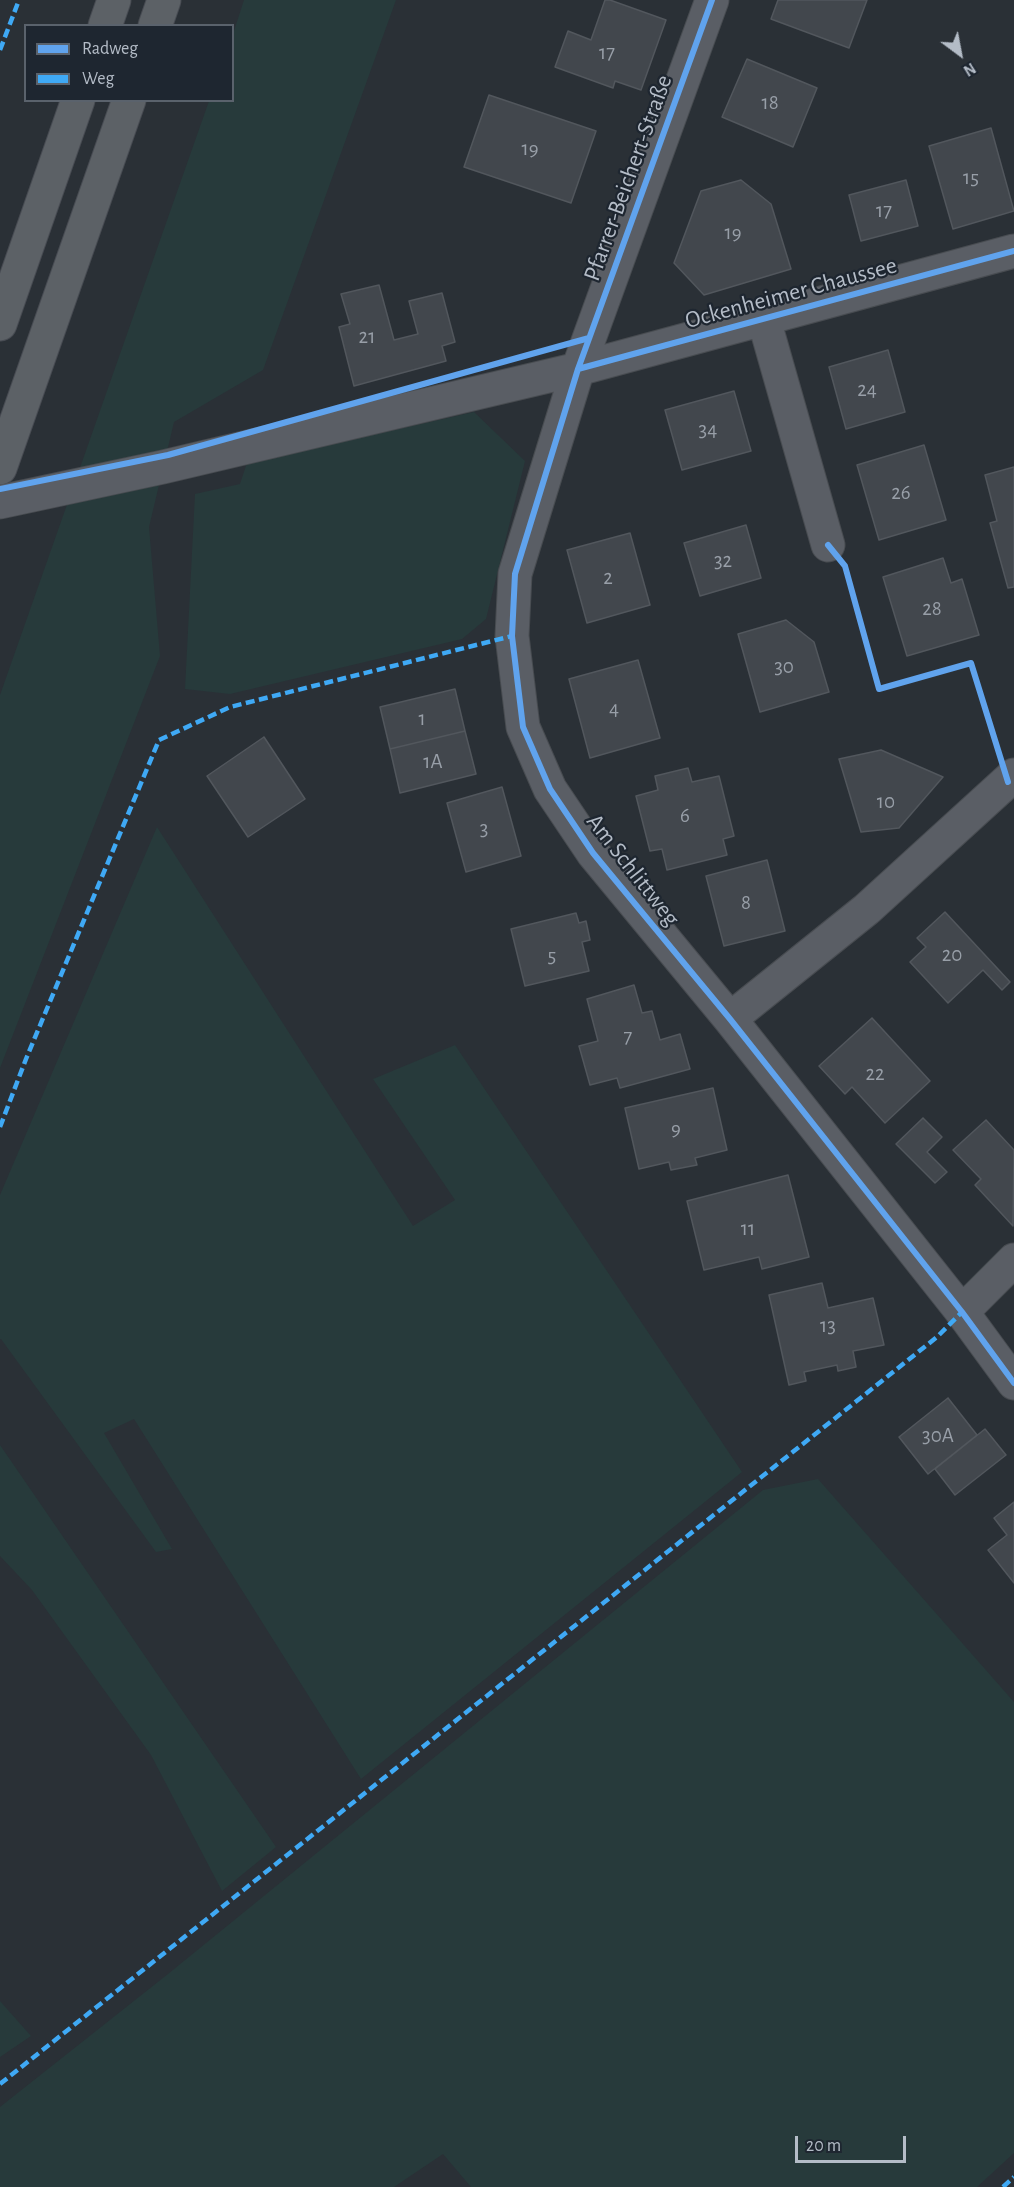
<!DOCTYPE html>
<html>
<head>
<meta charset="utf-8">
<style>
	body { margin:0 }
	#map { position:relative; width:1014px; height:2187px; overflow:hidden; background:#2a3036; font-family:"Alegreya Sans",sans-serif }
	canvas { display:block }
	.legend { position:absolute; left:24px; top:24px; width:210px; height:78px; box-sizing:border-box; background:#1e2630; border:2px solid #5a626c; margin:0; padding:8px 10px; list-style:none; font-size:18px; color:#b4bcc7 }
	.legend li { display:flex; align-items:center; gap:12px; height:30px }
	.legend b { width:30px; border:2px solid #5a626c }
	.north { position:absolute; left:930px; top:24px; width:60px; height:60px; -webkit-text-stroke:4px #1e2630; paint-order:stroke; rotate:148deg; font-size:16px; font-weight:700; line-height:24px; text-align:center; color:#b4bcc7 }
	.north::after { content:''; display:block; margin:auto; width:21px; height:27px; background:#b4bcc7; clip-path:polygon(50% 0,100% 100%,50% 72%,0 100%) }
	.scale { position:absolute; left:795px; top:2136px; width:111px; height:27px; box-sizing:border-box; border:3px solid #b4bcc7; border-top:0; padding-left:8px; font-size:18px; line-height:21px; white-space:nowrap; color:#b4bcc7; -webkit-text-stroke:4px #1e2630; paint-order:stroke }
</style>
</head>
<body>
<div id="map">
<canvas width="1014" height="2187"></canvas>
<ul class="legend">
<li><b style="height:8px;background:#60a3ed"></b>Radweg</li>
<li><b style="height:8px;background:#3fa9f5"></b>Weg</li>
</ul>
<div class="north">N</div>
<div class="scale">20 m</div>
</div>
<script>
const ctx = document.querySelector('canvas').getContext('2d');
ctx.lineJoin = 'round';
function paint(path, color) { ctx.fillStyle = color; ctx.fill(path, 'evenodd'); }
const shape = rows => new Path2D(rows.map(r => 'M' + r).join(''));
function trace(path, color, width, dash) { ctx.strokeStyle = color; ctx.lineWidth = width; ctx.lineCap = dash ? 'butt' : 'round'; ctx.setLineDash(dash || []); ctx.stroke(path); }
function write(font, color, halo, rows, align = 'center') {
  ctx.font = font + ' "Alegreya Sans",sans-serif'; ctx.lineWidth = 4.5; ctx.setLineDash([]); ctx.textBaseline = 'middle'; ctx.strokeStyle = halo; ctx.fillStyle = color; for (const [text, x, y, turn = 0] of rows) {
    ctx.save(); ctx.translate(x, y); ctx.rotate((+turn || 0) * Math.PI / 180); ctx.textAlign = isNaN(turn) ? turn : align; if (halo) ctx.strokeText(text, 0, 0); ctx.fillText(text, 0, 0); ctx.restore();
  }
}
paint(shape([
	[244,0,396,0,263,370,174,422,149,527,160,656,0,1068,0,695,209,101,232,100,233,34],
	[474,412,525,461,486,619,462,639,230,694,185,689,195,494,240,484,247,463],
	[157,827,413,1226,455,1200,373,1079,455,1045,742,1472,361,1779,134,1419,104,1433,172,1549,156,1552,1,1339,0,1339,0,1195],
	[0,1445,276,1847,222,1891,151,1755,32,1590,0,1556],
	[818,1479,1014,1702,1014,2153,977,2187,471,2187,443,2154,394,2187,0,2187,0,2107,168,1974,763,1490],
	[0,2001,31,2036,0,2057]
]), '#273a3b');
const building = shape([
	[605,0,610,0,666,20,641,90,615,81,613,88,555,67,568,31,591,40,605,0],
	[778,0,867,0,849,48,771,19,778,0],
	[747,59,817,88,793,147,722,117,747,59],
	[489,95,596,131,571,203,464,167,489,95],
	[991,128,1014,211,953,229,929,146,991,128],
	[741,180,771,204,791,269,704,295,674,263,701,191,741,180],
	[906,180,918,226,861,241,849,195,906,180],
	[379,285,394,340,418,334,409,301,442,293,455,342,442,346,446,361,354,386,339,327,350,324,341,294,379,285],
	[888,350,905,412,846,429,829,367,888,350],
	[734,391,751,451,682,470,665,410,734,391],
	[924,445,946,520,879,540,857,465,924,445],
	[1014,467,1014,587,1008,588,990,523,997,521,985,475,1014,467],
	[746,525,761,578,700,596,684,543,746,525],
	[630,533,650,605,587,623,567,550,630,533],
	[943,558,951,583,962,579,979,635,907,656,883,577,943,558],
	[786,620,814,642,829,692,760,712,738,634,786,620],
	[638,660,660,738,590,758,569,679,638,660],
	[455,689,465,731,390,749,380,707,455,689],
	[465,731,476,774,400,793,390,749,465,731],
	[264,737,305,799,248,837,207,776,264,737],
	[881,750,943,777,899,828,861,832,839,759,881,750],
	[688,768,692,782,719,776,734,836,723,839,727,855,667,870,662,849,650,851,636,796,658,790,655,776,688,768],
	[502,787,521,856,466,872,447,803,502,787],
	[767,860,785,931,724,946,706,876,767,860],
	[945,912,1010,982,1002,990,983,970,948,1003,910,962,926,947,917,938,945,912],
	[576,913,579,923,586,921,590,940,582,942,589,971,525,986,511,929,576,913],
	[634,985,642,1013,652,1011,660,1040,680,1034,690,1069,620,1088,617,1078,590,1085,579,1046,598,1041,587,999,634,985],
	[872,1018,930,1081,885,1123,852,1087,845,1094,819,1066,872,1018],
	[713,1088,727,1150,695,1158,697,1165,671,1170,669,1162,639,1169,625,1108,713,1088],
	[923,1118,942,1137,927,1152,947,1172,935,1183,896,1144,923,1118],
	[986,1120,1014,1150,1013,1226,975,1185,981,1179,953,1150,986,1120],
	[788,1175,809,1257,762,1269,759,1257,704,1270,687,1201,788,1175],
	[822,1283,828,1308,873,1298,884,1345,853,1351,856,1367,838,1371,837,1365,804,1372,806,1381,789,1385,769,1295,822,1283],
	[948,1398,977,1435,928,1474,899,1437,948,1398],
	[985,1429,1006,1455,955,1495,935,1469,985,1429],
	[1014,1502,1014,1583,988,1550,1007,1535,994,1518,1014,1502]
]);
paint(building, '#42474d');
trace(building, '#52575d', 1.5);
const minor = shape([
	[712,0,578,369,515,574,512,636,523,727,550,789,593,853,730,1019,962,1312,1014,1383],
	[764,320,828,545],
	[0,502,163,467,578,369,1014,251],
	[730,1019,867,909,1014,775],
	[962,1312,1014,1260]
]);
const major = shape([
	[105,26,114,0],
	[155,26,164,0],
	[0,324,78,100],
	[0,468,129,100]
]);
trace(minor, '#484c51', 35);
trace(major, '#484c53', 35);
trace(minor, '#5a5e65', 33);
trace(major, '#5c6166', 33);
trace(shape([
	[0,50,19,0],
	[0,1127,26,1059,159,740,230,707,512,636],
	[0,2084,937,1337,962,1312],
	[1003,2187,1014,2177]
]), '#3fa9f5', 4.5, [9, 4.5]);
trace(shape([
	[712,0,578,369,515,574,512,636,523,727,550,789,593,853,730,1019,962,1312,1014,1383],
	[578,369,1014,251],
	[0,489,168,455,589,338],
	[828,545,845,566,879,689,971,663,1008,782]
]), '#60a3ed', 6);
write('21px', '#989fa8', null, [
	["17",607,53],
	["18",770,103],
	["19",530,149],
	["15",971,178],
	["17",884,211],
	["19",733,233],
	["21",367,337],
	["24",867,390],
	["34",708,430],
	["26",901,493],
	["32",723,561],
	["2",608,578],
	["28",932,609],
	["30",784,667],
	["4",614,709],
	["1",422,719],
	["1A",433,762],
	["10",886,802],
	["6",685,816],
	["3",484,829],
	["8",746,903],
	["20",952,955],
	["5",552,956],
	["7",628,1037],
	["22",875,1074],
	["9",676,1129],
	["11",748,1229],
	["13",828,1326],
	["30A",938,1436]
]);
write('24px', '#b4bcc7', '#1e2630', [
	["Pfarrer-Beichert-Straße",628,178,-70],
	["Ockenheimer Chaussee",791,293,-15],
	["Am Schlittweg",633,870,52]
]);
</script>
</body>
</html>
